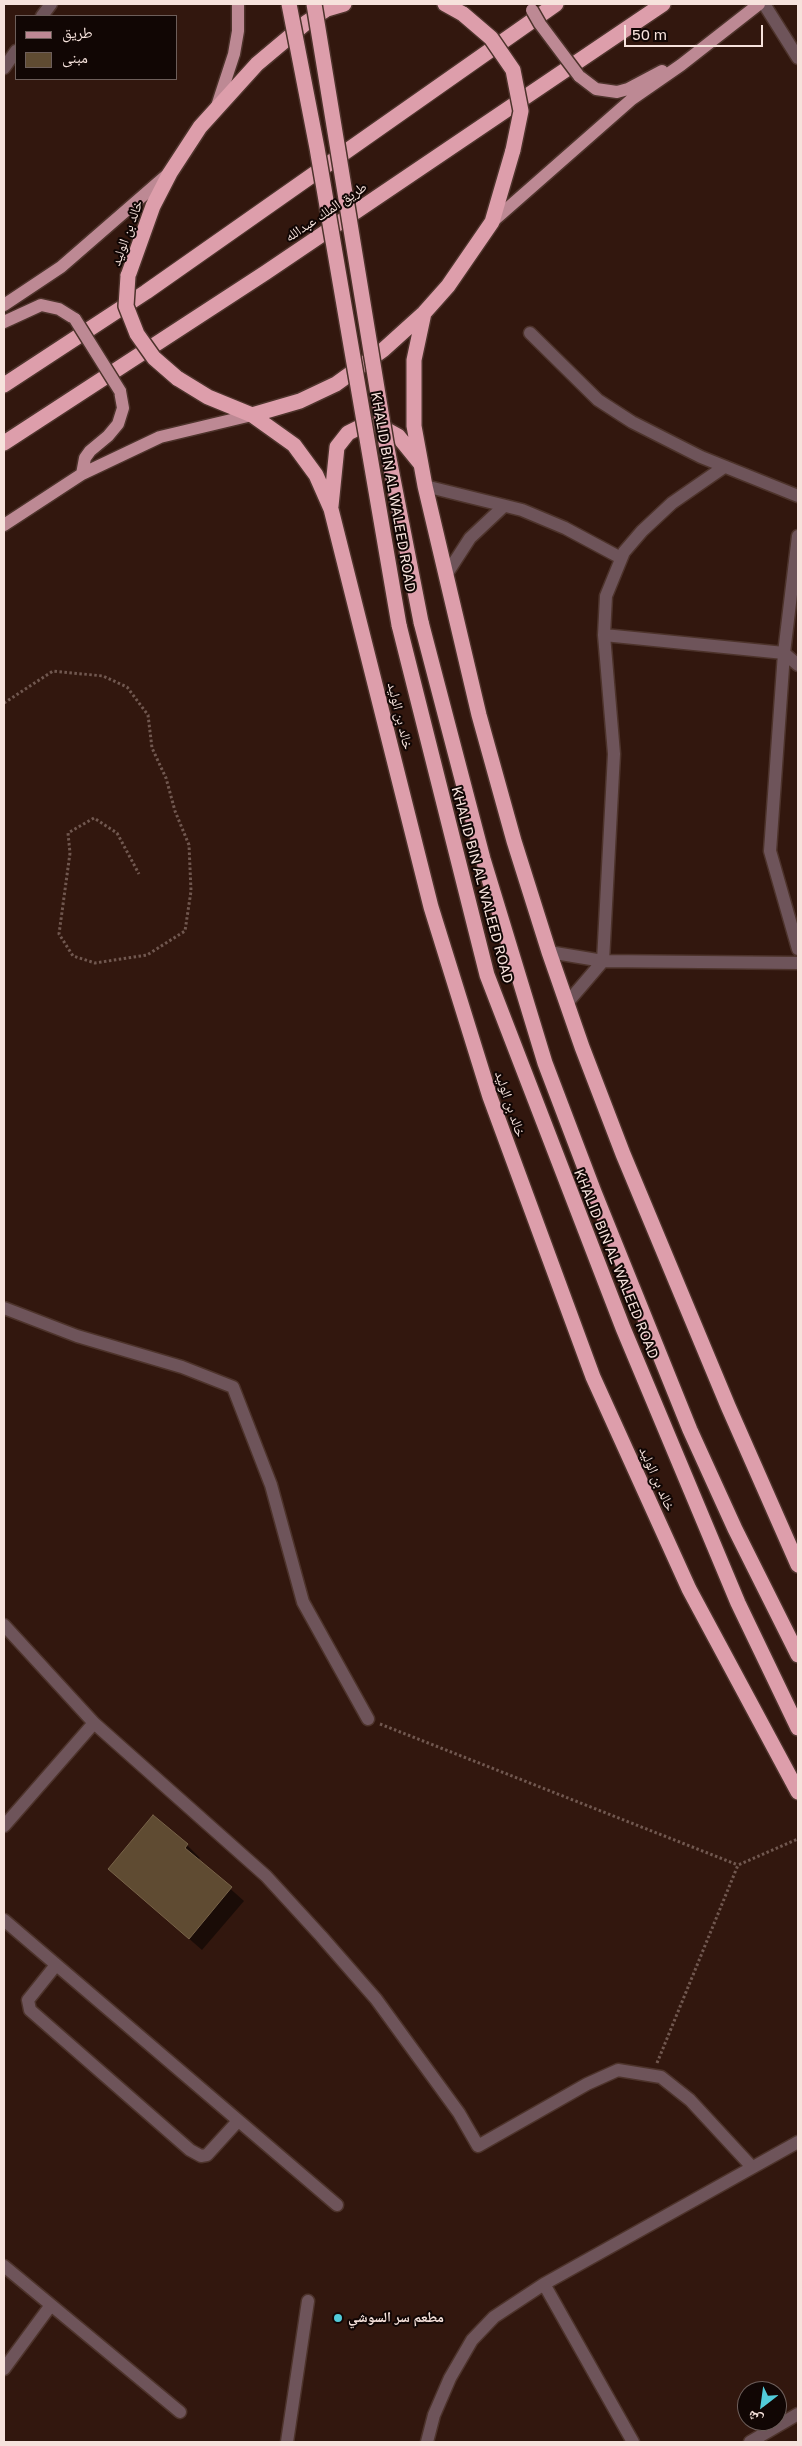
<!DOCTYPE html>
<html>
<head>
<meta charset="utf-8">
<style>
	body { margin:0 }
	#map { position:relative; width:802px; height:2446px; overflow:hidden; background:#32170e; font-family:"Golos Text","Noto Naskh Arabic",sans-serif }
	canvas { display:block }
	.frame { position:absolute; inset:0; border:5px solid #f6e2dc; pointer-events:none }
	.legend { position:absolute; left:15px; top:15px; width:162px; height:65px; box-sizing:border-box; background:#110604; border:1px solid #6d5e5a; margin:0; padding:6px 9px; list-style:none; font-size:15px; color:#f6e2dc }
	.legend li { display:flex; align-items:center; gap:10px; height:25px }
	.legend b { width:25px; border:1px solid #6d5e5a }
	.north { position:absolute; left:737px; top:2381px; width:50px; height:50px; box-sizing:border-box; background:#110604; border:1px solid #6d5e5a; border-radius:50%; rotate:210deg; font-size:14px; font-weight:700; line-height:20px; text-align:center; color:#f6e2dc }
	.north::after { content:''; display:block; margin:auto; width:18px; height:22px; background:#52cbd9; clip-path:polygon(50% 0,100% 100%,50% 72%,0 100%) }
	.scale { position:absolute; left:624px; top:25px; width:139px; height:22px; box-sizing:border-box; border:2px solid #f6e2dc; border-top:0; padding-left:6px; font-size:15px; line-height:18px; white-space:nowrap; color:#f6e2dc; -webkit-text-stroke:4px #110604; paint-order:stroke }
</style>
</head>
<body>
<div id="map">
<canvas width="802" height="2446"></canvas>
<div class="frame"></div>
<ul class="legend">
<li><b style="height:6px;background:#bd8994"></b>طريق</li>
<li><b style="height:14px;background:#5f4b32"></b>مبنى</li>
</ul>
<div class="north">ش</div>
<div class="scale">50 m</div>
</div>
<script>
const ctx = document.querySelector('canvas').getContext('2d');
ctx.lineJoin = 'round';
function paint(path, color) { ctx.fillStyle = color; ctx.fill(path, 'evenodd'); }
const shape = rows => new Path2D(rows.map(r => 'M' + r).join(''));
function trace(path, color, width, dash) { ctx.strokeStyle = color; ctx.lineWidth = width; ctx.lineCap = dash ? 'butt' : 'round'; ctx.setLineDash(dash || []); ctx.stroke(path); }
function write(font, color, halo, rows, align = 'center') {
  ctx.font = font + ' "Golos Text","Noto Naskh Arabic",sans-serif'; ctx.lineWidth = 4; ctx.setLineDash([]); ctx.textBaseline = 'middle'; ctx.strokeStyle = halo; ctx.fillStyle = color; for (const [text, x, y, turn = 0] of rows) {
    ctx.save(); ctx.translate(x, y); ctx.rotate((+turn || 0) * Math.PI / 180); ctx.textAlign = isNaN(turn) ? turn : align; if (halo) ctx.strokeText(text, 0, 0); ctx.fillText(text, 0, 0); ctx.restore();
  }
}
paint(shape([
	[187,1845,200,1858,198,1860,244,1901,202,1950,123,1881]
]), '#0007');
const building = shape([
	[153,1815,188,1844,185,1848,232,1887,189,1939,108,1869,153,1815]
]);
paint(building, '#5f4b32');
trace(building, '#786349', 1);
const minor = shape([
	[764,4,798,58],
	[42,16,51,4],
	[4,68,16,51],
	[530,333,598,400,632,422,701,457,798,496],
	[425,486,522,510,565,528,621,558],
	[798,536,784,653,770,851,798,949],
	[446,575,470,538,504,506],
	[604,635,784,653,798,665],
	[549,952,603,961,798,963],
	[567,1003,603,961,614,754,604,635,606,596,624,552,642,531,672,503,724,467],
	[4,1308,77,1336,182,1367,233,1387,271,1485,303,1602,368,1719],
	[4,1625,94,1723,266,1876,321,1936,376,1999,459,2113,478,2146,587,2084,618,2070,661,2077,690,2100,752,2167],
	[4,1826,94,1723],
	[4,1920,337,2205],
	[56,1965,28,2000,30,2010,190,2150,201,2156,207,2155,238,2121],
	[4,2266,180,2412],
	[544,2284,633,2442],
	[4,2369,51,2305],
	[287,2442,308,2301],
	[427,2442,434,2415,450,2378,472,2340,494,2317,544,2284,798,2142],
	[750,2442,798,2414]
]);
const major = shape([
	[579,76,596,89,617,92,628,89,662,71],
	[217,106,234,54,238,31,238,4],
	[492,222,632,99,681,65,759,4],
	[4,305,61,267,168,174],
	[4,322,41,305,59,309,75,319],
	[82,474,85,458,90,451,108,436,118,424,123,408,120,391],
	[4,525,82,474,160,437,252,415]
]);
const highway = shape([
	[445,4,463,14],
	[128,276,153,206,170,173,200,127,257,64,307,22,327,9,344,4],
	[424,313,414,360,414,426,425,486,479,715,514,841,549,952,582,1047,623,1154,728,1406,798,1565],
	[177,378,208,397,252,415,294,445,316,475,331,509,431,907,490,1097,593,1377,689,1589,798,1792],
	[4,385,146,292,556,4],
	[252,415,300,401,336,384,383,350,424,313,448,286,492,222,513,150],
	[4,443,265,273,663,4],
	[331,506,337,447,348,433,360,427,378,425,398,436,420,463],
	[421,622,483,859,545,1063,594,1192,690,1430,735,1529,798,1655],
	[399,625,487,975,623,1328,738,1603,798,1728]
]);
trace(minor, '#4d332b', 15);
trace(major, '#4d332b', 15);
trace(highway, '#4d332b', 18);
trace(shape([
	[4,703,53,671,103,676,127,687,148,715,152,748,166,778,175,811,189,845,191,891,185,931,147,955,95,963,73,956,59,934,70,853,68,833,94,818,117,833,139,874],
	[380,1724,738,1865],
	[657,2063,738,1865,798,1839]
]), '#715850', 3, [2.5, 2.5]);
trace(minor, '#6e545a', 12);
trace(major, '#bd8994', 12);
trace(highway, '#dd9eab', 15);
const majorBridge = shape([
	[532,10,540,24,579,76],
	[75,319,120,391]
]);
const highwayBridge = shape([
	[289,4,317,148,399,625],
	[314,4,386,443,421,622],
	[463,14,491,38,513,70,521,111,513,150],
	[128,276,126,306,137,334,154,358,177,378]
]);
trace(majorBridge, '#4d332b', 15, []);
trace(highwayBridge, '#4d332b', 18, []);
trace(majorBridge, '#bd8994', 12);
trace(highwayBridge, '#dd9eab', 15);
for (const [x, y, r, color] of [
	[338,2318,5,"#52cbd9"]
]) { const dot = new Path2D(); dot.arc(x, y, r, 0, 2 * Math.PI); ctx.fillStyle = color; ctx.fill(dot); trace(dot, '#110604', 2); }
write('14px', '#f6e2dc', '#110604', [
	["طريق الملك عبدالله",326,212,-34],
	["خالد بن الوليد",127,233,-70],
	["KHALID BIN AL WALEED ROAD",393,492,80],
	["خالد بن الوليد",400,716,76],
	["KHALID BIN AL WALEED ROAD",482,885,75],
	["خالد بن الوليد",510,1104,71],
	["KHALID BIN AL WALEED ROAD",616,1264,68],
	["خالد بن الوليد",657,1479,66]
]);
write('bold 14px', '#f6e2dc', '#110604', [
	["مطعم سر السوشي",348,2318]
], 'left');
</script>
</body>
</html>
